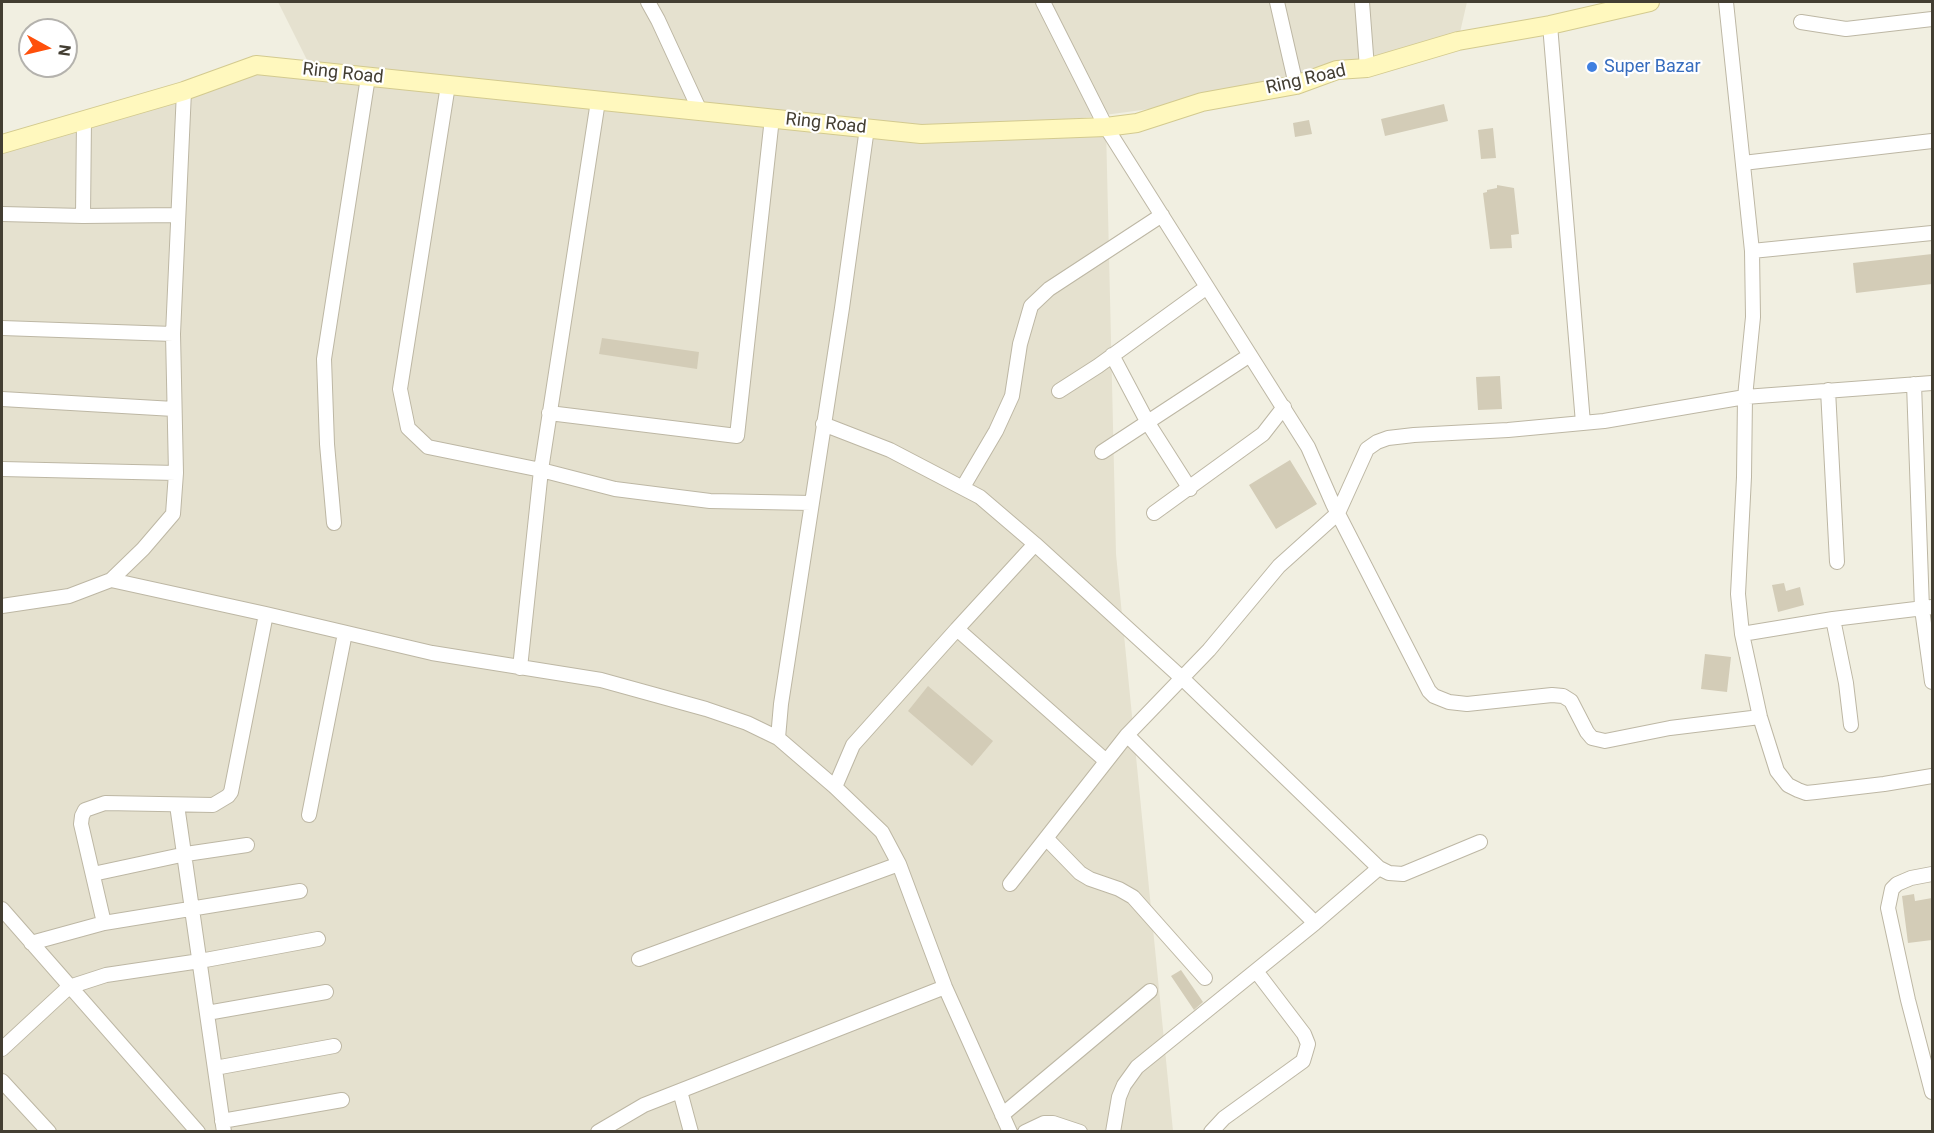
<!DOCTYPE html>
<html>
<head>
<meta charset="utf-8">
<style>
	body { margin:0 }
	#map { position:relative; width:1934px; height:1133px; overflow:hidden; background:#f1efe1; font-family:Roboto,sans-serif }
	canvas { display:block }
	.frame { position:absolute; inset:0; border:3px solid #433e32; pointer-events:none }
	.north { position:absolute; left:18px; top:18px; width:60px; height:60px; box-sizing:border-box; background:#fff; border:2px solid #b4b2ad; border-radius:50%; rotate:98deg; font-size:16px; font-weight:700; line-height:24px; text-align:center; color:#433e32 }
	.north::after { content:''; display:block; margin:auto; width:21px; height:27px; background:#ff500b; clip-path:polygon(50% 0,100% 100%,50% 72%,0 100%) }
</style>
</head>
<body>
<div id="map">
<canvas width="1934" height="1133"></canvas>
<div class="frame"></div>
<div class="north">N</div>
</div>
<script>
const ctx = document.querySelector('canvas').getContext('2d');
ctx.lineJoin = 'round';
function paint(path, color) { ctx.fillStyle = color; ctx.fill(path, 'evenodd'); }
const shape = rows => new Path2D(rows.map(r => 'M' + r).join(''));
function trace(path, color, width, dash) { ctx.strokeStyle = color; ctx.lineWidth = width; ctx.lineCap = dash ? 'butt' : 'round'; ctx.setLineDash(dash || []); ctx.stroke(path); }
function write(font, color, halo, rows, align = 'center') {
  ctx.font = font + ' Roboto,sans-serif'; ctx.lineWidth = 4.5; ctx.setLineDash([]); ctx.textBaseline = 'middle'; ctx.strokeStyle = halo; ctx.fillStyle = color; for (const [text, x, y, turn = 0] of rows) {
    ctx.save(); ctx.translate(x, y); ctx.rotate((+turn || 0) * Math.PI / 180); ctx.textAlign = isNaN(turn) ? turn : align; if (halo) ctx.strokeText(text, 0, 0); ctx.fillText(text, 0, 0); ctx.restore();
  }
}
paint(shape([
	[278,2,1467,2,1458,41,1202,102,1007,128,1106,127,1116,554,1173,1131,2,1132,2,144,256,65,796,115,310,66]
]), '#e5e1cf');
paint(shape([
	[1444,104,1448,121,1385,136,1381,119],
	[1309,120,1312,134,1295,137,1293,123],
	[1493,128,1496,158,1481,159,1478,130],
	[1497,185,1514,188,1519,234,1511,235,1512,248,1490,249,1483,193,1487,192,1487,190,1497,188],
	[1932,254,1932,284,1856,293,1853,263],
	[602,338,699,352,697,369,599,354],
	[1500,376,1502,409,1478,410,1476,377],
	[1290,460,1317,504,1276,529,1249,485],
	[1784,583,1786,591,1800,587,1804,605,1778,612,1772,585],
	[1705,654,1731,657,1727,692,1701,689],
	[928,686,993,741,972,766,908,711],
	[1914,894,1915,901,1932,898,1932,940,1908,943,1902,896],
	[1181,970,1203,1002,1194,1010,1171,976]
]), '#d3ccb7');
const minor = shape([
	[648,2,658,20,700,111],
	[1043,2,1106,127,1308,447,1333,504,1429,691,1434,696,1449,702,1467,704,1552,695,1563,696,1571,701,1587,732,1592,738,1605,741,1670,728,1760,717],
	[1277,2,1296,85],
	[1362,2,1367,68],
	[1726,2,1752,251,1753,317,1745,397,1744,477,1738,594,1742,634,1760,717,1777,771,1788,785,1798,790,1806,793,1816,792,1884,784,1932,776],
	[1801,22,1846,29,1932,19],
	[1550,25,1583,423],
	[448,85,400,389,408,428,428,447,541,470,615,489,710,501,811,503],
	[1743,163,1932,141],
	[2,214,83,216,178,215],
	[83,216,84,120],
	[1752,251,1932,233],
	[2,328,173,334],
	[1112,355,1148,423,1190,489],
	[1914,384,1922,609,1932,682],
	[1828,390,1837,562],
	[1059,391,1098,366,1207,287],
	[2,399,174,409],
	[549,413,737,436,772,118],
	[823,424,890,450,980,497,1035,544,1183,679,1379,868,1389,873,1403,874,1480,842],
	[1102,452,1250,355],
	[2,469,176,473],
	[963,487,996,431,1012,396,1020,344,1031,306,1049,289,1162,215],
	[1154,513,1263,434,1284,407],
	[334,523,327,444,324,359,368,77],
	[1035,544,957,629,1106,761],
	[111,580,266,614,432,653,601,680,706,709,747,723,778,738,835,787,882,832,899,864,945,987,1010,1132],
	[2,606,69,596,111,580,143,549,173,514,176,473,173,334,184,91],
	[1833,619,1846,683,1851,725],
	[1742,634,1833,619,1932,607],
	[520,668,541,470,598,101],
	[1127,735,1315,923],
	[778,738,781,704,842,308,867,128],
	[835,787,853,745,957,629],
	[177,805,224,1132],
	[309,815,345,633],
	[1046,838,1080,873,1090,879,1119,889,1133,897,1205,978],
	[93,874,186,854,247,845],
	[1932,874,1911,878,1897,884,1892,889,1888,908,1908,1000,1932,1092],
	[1010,884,1127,735,1209,650,1279,566,1338,513,1367,449,1377,442,1388,438,1414,435,1508,430,1604,421,1745,397,1932,383],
	[2,909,198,1132],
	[104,923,300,891],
	[31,943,104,923,81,824,82,816,85,810,105,803,213,805,228,796,231,792,266,614],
	[639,959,899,864],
	[207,1013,326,992],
	[2,1049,69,987,106,975,200,961,318,939],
	[215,1068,334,1046],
	[2,1081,49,1132],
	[680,1091,691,1132],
	[1002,1115,1150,991],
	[222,1121,342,1100],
	[598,1132,644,1105,945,987],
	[1025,1132,1044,1123,1053,1123,1080,1132],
	[1113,1132,1119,1097,1124,1085,1137,1067,1315,923,1379,868],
	[1211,1132,1224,1118,1303,1061,1306,1051,1308,1044,1304,1034,1256,971]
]);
const secondary = shape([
	[2,144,184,91,256,65,921,134,1106,127,1137,123,1202,102,1296,85,1337,70,1367,68,1458,41,1550,25,1650,2]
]);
trace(minor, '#bdb7a4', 16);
trace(secondary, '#d3ca8f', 20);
trace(minor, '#fff', 14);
trace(secondary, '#fff8be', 18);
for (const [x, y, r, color] of [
	[1592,67,6,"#3f7fe0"]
]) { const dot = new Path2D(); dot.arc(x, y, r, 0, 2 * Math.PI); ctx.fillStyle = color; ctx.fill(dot); trace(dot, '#fff', 2); }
write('18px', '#366cbe', '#fff', [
	["Super Bazar",1604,67]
], 'left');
write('18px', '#433e32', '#fff', [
	["Ring Road",343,74,6],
	["Ring Road",1306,80,-13],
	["Ring Road",826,124,6]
]);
</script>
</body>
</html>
